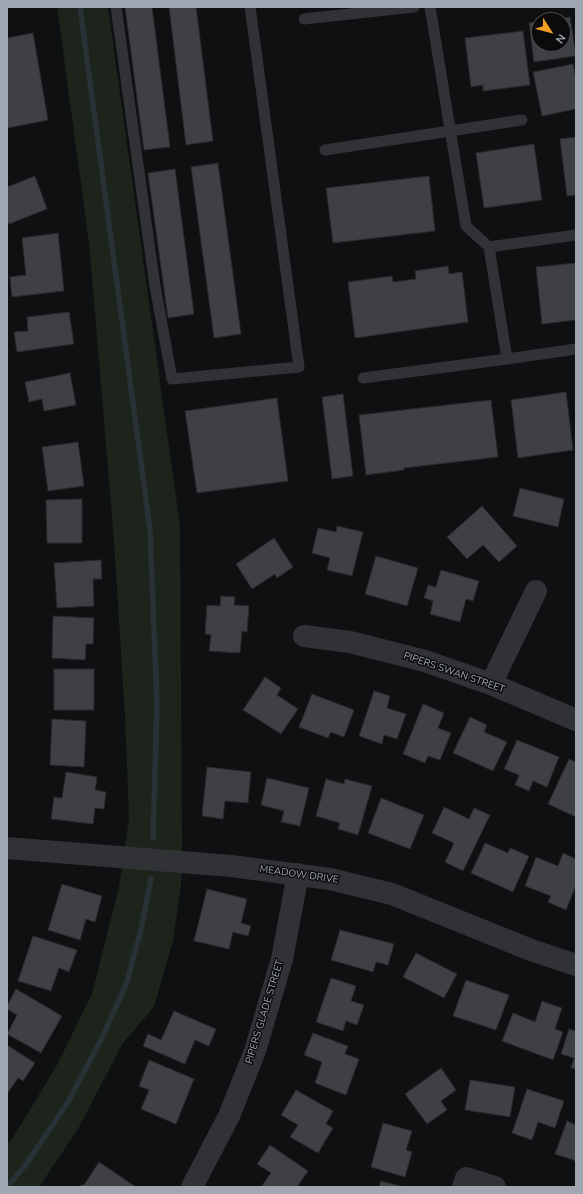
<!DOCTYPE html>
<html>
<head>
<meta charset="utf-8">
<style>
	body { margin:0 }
	#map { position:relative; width:583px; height:1194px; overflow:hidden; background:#0f1011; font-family:"Nunito Sans",sans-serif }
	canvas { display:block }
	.frame { position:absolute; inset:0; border:8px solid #a0a7b2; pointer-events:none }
	.north { position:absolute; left:531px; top:12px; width:40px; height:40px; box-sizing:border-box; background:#0b0b0c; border:1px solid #47494e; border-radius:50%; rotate:126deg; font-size:11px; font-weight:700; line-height:16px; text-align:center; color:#a0a7b2 }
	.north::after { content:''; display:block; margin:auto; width:14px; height:18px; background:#f39e25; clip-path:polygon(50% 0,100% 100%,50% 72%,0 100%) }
</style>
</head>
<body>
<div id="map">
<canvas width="583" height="1194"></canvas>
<div class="frame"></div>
<div class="north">N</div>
</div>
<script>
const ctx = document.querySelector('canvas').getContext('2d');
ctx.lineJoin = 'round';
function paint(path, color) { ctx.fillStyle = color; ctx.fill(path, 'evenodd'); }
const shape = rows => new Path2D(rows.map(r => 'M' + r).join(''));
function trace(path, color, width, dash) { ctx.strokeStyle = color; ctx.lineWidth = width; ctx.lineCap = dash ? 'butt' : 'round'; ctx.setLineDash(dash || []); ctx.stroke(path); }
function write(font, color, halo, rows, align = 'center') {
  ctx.font = font + ' "Nunito Sans",sans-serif'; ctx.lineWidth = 3; ctx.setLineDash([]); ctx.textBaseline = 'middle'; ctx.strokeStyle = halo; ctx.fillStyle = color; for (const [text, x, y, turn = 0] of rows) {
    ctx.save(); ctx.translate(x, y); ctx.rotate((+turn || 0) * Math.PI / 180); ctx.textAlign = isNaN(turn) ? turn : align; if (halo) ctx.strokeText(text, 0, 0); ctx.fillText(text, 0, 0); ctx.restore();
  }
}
paint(shape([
	[57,7,108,7,180,526,182,841,181,885,173,941,154,1007,123,1043,78,1129,39,1187,7,1187,7,1145,14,1136,57,1065,92,994,119,887,129,819,125,716,114,540,89,243]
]), '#1c241c');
trace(shape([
	[80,7,150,530,157,704,153,838],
	[7,1187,27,1163,68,1102,103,1036,127,982,141,929,151,879]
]), '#283136', 5.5);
const building = shape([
	[125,7,152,7,170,147,144,150,125,7],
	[169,7,196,7,213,141,186,145,169,7],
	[570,17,576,56,534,62,529,23,539,21,539,44,563,44,563,20,549,20,570,17],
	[523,31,530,85,483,91,483,85,471,87,465,38,523,31],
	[33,33,48,120,8,128,7,121,7,38,33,33],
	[573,64,576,79,576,109,542,116,533,72,573,64],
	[576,137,576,195,567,196,560,139,576,137],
	[534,144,542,200,484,208,476,153,534,144],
	[218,163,241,334,214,338,191,167,218,163],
	[175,169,194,314,168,318,148,173,175,169],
	[35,176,47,209,9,224,7,220,7,187,35,176],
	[429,176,435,231,333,243,326,188,429,176],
	[58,233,64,291,12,297,10,277,26,275,22,238,58,233],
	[576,263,576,320,542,324,536,267,576,263],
	[448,266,449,274,462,272,468,322,355,338,348,282,392,276,393,282,416,279,415,271,448,266],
	[69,312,74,344,17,352,14,332,28,331,27,317,69,312],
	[70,373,76,405,44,411,42,399,29,402,25,382,70,373],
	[566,392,573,450,518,458,511,400,566,392],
	[343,394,353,476,332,479,322,397,343,394],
	[277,398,288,481,197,493,185,411,277,398],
	[491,400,498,457,404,468,404,470,366,475,359,415,491,400],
	[78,442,84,486,48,491,42,447,78,442],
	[520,488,564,499,558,527,513,516,520,488],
	[82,499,82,543,47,543,46,500,82,499],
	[482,506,517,546,499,562,483,545,467,559,447,537,482,506],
	[337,526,363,532,352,576,327,570,330,558,312,553,318,528,336,532,337,526],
	[274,538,293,567,277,578,275,574,252,589,236,564,274,538],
	[376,556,418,568,407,606,365,594,376,556],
	[101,560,102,579,93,579,94,606,57,608,54,563,101,560],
	[441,570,479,581,473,601,466,599,460,622,430,614,433,601,424,598,428,585,436,587,441,570],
	[221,596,235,597,234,605,249,606,247,632,242,631,240,653,209,651,211,635,205,634,207,605,220,606,221,596],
	[53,616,94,618,93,644,86,644,85,660,52,658,53,616],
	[54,669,94,669,94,710,54,710,54,669],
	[265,677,281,688,277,695,298,709,281,734,243,710,265,677],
	[374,691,390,696,387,708,406,714,397,739,384,735,382,744,359,736,374,691],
	[312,694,354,710,344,737,331,732,328,738,299,727,312,694],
	[423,704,444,713,438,728,451,733,440,760,428,756,425,763,403,754,423,704],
	[470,717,487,725,484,732,507,742,493,771,453,753,470,717],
	[52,719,86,721,84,767,50,765,52,719],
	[517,740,559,757,547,787,533,781,529,791,515,785,519,775,504,769,517,740],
	[569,759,576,762,576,817,548,804,569,759],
	[207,767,251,772,248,803,225,801,223,819,202,816,207,767],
	[66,772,97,777,95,790,106,792,104,809,95,808,93,824,51,819,54,797,62,798,66,772],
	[267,778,309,788,300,826,281,822,284,811,261,805,267,778],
	[326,779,344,784,345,779,372,786,358,835,338,829,340,823,316,816,326,779],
	[381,798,424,815,410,849,368,833,381,798],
	[444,807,469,819,474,808,490,815,463,871,445,862,454,843,432,833,444,807],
	[485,843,508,853,510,848,529,856,513,892,471,873,485,843],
	[563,853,576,859,576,885,566,910,548,902,551,896,525,886,536,857,558,866,563,853],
	[62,884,102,896,95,922,86,919,80,940,48,930,62,884],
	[207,889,247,899,241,923,251,926,248,936,233,932,229,949,194,941,207,889],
	[340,930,394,944,388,965,376,962,373,972,331,960,340,930],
	[33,936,77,950,69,972,59,968,51,991,18,981,33,936],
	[416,953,457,974,444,998,403,977,416,953],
	[331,978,356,986,351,1001,364,1005,357,1025,346,1021,343,1031,316,1022,331,978],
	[466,980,509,995,496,1030,453,1016,466,980],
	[16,989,62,1016,41,1053,7,1034,17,1015,7,1009,7,1006,16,989],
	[542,1001,562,1008,555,1029,563,1032,553,1060,502,1041,513,1013,535,1022,542,1001],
	[174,1011,216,1029,209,1046,195,1040,185,1064,143,1046,148,1034,161,1040,174,1011],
	[569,1029,576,1031,576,1069,571,1068,574,1058,561,1054,569,1029],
	[313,1033,348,1046,345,1054,359,1059,346,1095,315,1083,322,1062,304,1055,313,1033],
	[7,1045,35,1063,23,1081,18,1078,7,1094,7,1045],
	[149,1060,194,1079,176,1124,141,1109,149,1090,139,1086,149,1060],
	[441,1068,456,1090,441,1101,447,1110,427,1124,405,1094,441,1068],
	[470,1080,515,1087,510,1117,465,1110,470,1080],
	[527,1089,564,1101,555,1128,538,1122,532,1140,512,1133,527,1089],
	[296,1090,333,1111,326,1124,333,1128,318,1153,290,1137,298,1125,281,1115,296,1090],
	[567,1121,576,1125,576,1161,555,1154,567,1121],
	[383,1123,412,1131,406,1150,412,1152,405,1177,371,1167,383,1123],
	[270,1145,308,1171,297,1187,261,1187,271,1173,257,1164,270,1145],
	[99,1162,136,1187,80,1187,82,1184,84,1185,99,1162],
	[381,1181,404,1187,379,1187,381,1181]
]);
paint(building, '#3e4044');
trace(building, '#292a2d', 1);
trace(shape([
	[116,7,155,286,172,379,299,367,250,7],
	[430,7,466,226,489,247,507,359,576,349],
	[304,19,414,7],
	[325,150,522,120],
	[489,247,576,235],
	[363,378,507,359]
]), '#313236', 11);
trace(shape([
	[304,636,350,642,425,661,491,684,576,720],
	[491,684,536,591],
	[7,848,231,866,330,879,392,894,531,950,576,965],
	[192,1187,229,1116,255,1051,282,959,298,874],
	[463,1187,466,1178,495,1187]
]), '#313236', 22);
write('10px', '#a0a7b2', '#0b0b0c', [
	["PIPERS SWAN STREET",454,673,19],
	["MEADOW DRIVE",299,875,8],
	["PIPERS GLADE STREET",265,1012,-73]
]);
</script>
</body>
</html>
